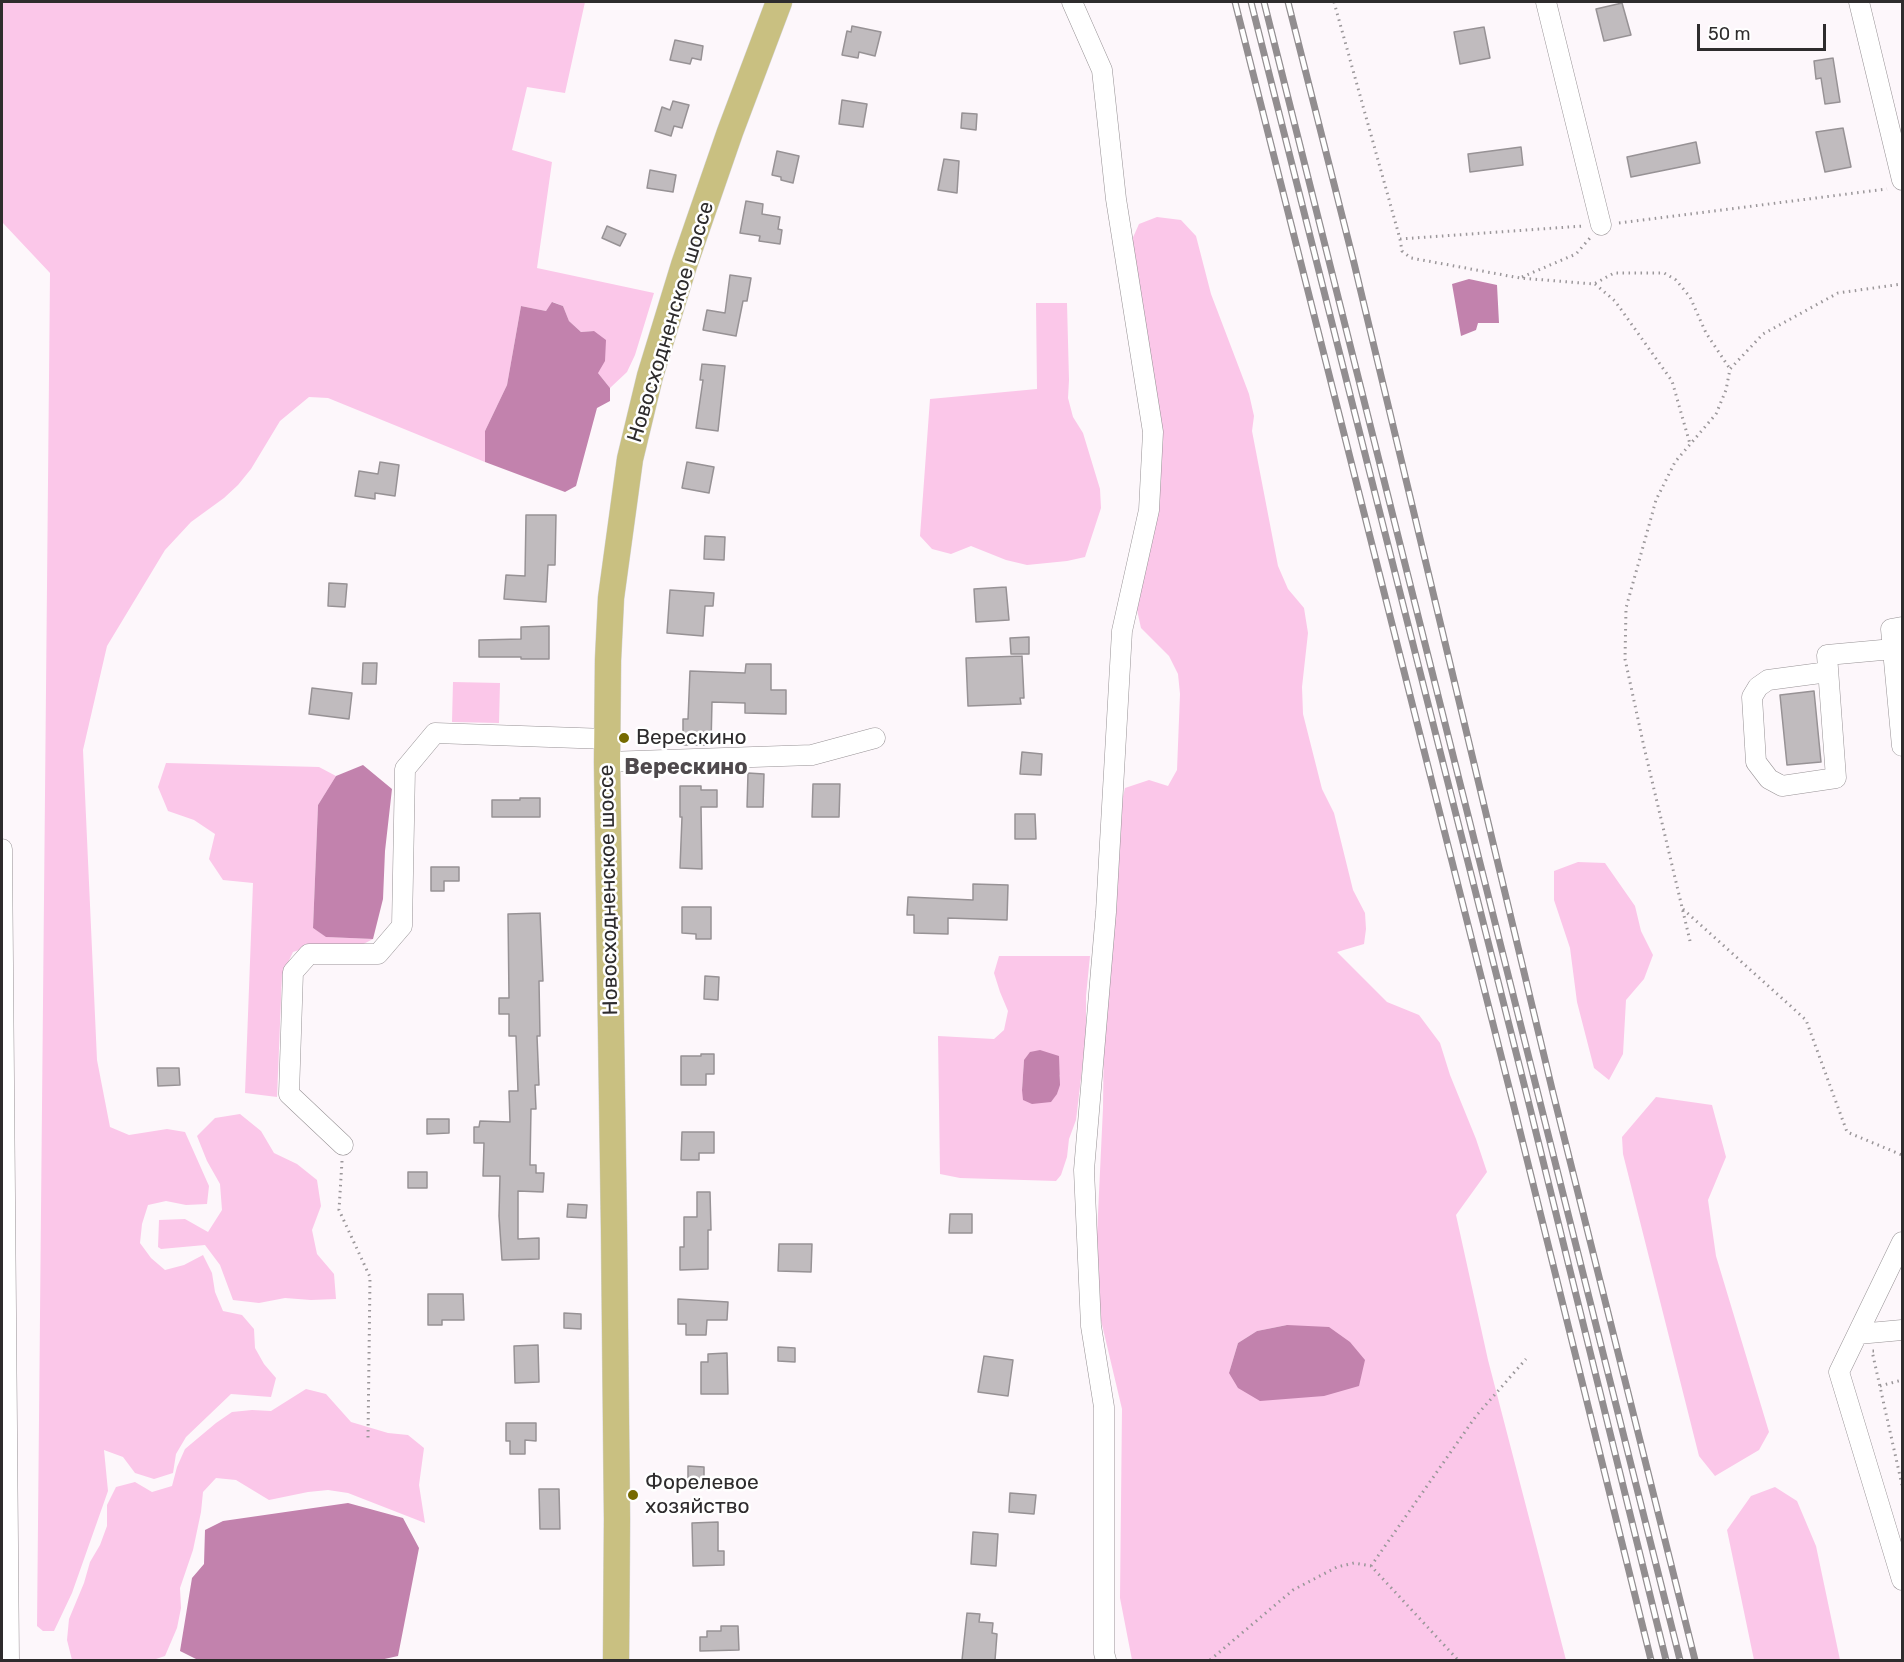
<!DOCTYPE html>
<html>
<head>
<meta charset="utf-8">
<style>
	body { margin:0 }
	#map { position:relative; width:1904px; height:1662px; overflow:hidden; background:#fdf7fb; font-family:Rubik,sans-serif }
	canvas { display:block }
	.frame { position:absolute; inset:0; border:3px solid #2e2c2d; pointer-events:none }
	.scale { position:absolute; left:1697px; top:24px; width:129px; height:27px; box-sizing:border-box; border:3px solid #2e2c2d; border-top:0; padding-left:8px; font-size:18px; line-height:21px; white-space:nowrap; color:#2e2c2d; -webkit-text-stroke:4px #fff; paint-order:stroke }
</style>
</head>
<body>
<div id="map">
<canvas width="1904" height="1662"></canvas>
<div class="frame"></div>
<div class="scale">50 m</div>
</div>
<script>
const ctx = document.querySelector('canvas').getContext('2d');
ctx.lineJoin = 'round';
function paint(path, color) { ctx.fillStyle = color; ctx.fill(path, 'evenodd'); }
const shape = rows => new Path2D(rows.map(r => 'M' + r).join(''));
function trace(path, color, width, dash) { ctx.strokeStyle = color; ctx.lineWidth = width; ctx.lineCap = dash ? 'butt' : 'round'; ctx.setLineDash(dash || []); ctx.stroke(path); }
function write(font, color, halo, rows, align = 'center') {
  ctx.font = font + ' Rubik,sans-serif'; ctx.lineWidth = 5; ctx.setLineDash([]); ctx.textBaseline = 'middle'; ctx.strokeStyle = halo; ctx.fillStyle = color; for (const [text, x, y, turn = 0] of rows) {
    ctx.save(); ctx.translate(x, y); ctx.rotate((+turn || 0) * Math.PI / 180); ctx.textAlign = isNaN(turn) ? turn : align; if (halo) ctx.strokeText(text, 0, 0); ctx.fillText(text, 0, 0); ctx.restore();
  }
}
paint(shape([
	[2,2,585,2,565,93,527,87,512,150,552,162,537,268,654,293,635,355,627,372,610,388,598,373,594,331,581,332,569,321,563,306,553,302,546,311,521,306,507,385,485,431,485,462,328,398,309,397,280,421,251,469,238,485,224,498,191,522,165,550,107,646,83,750,97,1060,110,1127,129,1135,167,1129,185,1132,209,1186,207,1204,186,1205,166,1201,148,1205,142,1224,140,1243,151,1258,165,1270,184,1265,203,1255,212,1273,215,1292,223,1311,242,1315,254,1329,255,1348,264,1364,276,1378,271,1397,231,1394,186,1437,176,1454,173,1473,154,1479,135,1473,123,1457,104,1450,108,1491,72,1593,54,1631,43,1631,37,1626,50,273,2,222],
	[1157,217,1181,220,1196,236,1211,294,1249,394,1254,416,1252,431,1278,566,1288,589,1304,608,1308,633,1302,687,1303,714,1322,789,1334,813,1353,890,1365,913,1366,929,1364,944,1337,952,1387,1002,1419,1015,1440,1043,1450,1075,1476,1139,1487,1172,1456,1215,1488,1360,1566,1660,1132,1660,1120,1598,1122,1409,1099,1312,1096,1256,1103,1108,1104,1029,1120,809,1125,788,1149,780,1168,786,1177,770,1180,694,1178,674,1169,656,1141,628,1137,610,1152,536,1131,242,1139,224],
	[1287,1325,1229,1373,1238,1343,1257,1331],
	[1036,303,1067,303,1069,380,1068,398,1073,417,1083,433,1100,489,1101,508,1085,557,1067,561,1027,565,1006,560,971,546,951,554,932,549,920,536,930,399,1037,389],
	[453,682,500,683,499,723,452,722],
	[166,763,319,767,336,776,318,805,313,928,327,937,373,939,354,949,317,944,293,952,282,975,277,1097,245,1093,253,883,223,880,209,859,215,834,194,820,168,811,158,787],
	[1578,862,1605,863,1635,906,1641,931,1653,955,1644,979,1626,1000,1623,1054,1609,1080,1594,1068,1577,1002,1570,948,1554,900,1554,871],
	[999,956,1090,956,1086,996,1086,1036,1076,1120,1069,1139,1067,1157,1061,1175,1056,1181,960,1178,940,1174,938,1036,994,1039,1004,1030,1008,1011,1000,992,994,973],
	[1024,1060,1060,1075,1057,1094,1022,1090],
	[1656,1097,1712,1105,1726,1157,1708,1200,1716,1256,1769,1432,1759,1450,1715,1476,1699,1456,1623,1154,1622,1137],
	[240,1114,261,1131,274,1153,297,1164,317,1180,321,1206,312,1230,317,1254,334,1274,336,1299,311,1300,285,1298,259,1303,233,1300,220,1265,205,1245,161,1249,158,1247,159,1220,185,1219,208,1232,222,1210,220,1184,207,1161,197,1136,215,1118],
	[306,1389,326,1394,351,1422,388,1433,408,1435,424,1448,419,1485,425,1523,348,1493,328,1490,308,1492,269,1500,236,1480,216,1478,203,1492,201,1512,193,1550,180,1588,181,1608,177,1628,165,1656,153,1660,72,1660,67,1640,69,1619,84,1583,90,1562,100,1545,107,1526,107,1505,116,1487,135,1482,152,1492,172,1486,177,1467,185,1449,216,1423,232,1412,252,1410,271,1411],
	[1775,1487,1797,1501,1816,1546,1840,1660,1754,1660,1727,1530,1751,1496]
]), '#fbc7e9');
paint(shape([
	[1469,279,1497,285,1499,323,1478,323,1476,330,1461,336,1452,284],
	[552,302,563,306,569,321,581,332,594,331,606,340,605,361,598,373,610,388,610,401,597,408,576,486,565,492,485,462,485,431,507,385,521,306,546,311],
	[363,765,392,789,385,851,383,899,373,939,326,937,313,928,318,805,336,776],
	[1040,1050,1059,1056,1060,1085,1057,1094,1051,1102,1032,1104,1023,1100,1022,1090,1024,1060,1030,1052],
	[1287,1325,1329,1327,1350,1342,1365,1360,1359,1386,1324,1396,1260,1401,1238,1388,1229,1373,1238,1343,1257,1331],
	[348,1503,403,1518,419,1548,398,1656,380,1660,198,1660,180,1651,192,1578,204,1564,205,1530,223,1521]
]), '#c282ad');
const building = shape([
	[1622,3,1631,35,1604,41,1596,9,1622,3],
	[852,26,881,32,875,56,859,52,858,58,842,55,847,31,851,32,852,26],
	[1484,27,1490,58,1460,64,1454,32,1484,27],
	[675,40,703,46,701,60,692,58,690,64,670,60,675,40],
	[1833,58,1840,102,1825,104,1821,78,1816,79,1814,61,1833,58],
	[842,100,867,104,863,127,839,124,842,100],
	[673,101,689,105,682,128,674,126,671,136,655,131,662,107,670,110,673,101],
	[962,113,977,114,976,130,961,128,962,113],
	[1843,128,1851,167,1825,172,1816,132,1843,128],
	[1696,142,1700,163,1631,177,1627,157,1696,142],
	[1521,147,1523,165,1470,172,1468,154,1521,147],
	[777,151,799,156,793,183,781,180,781,177,772,175,777,151],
	[944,159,959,161,957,193,938,190,944,159],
	[650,170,676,175,673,192,647,188,650,170],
	[746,201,763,204,762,214,780,217,778,229,782,230,780,244,759,241,760,236,740,233,746,201],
	[607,226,626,234,620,246,602,238,607,226],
	[730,275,751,278,747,301,743,301,736,336,703,330,707,310,725,313,730,275],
	[702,364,725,366,718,431,696,428,703,380,700,380,702,364],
	[380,462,399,465,395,496,375,493,375,499,355,496,359,471,378,474,380,462],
	[687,462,714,467,709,493,682,488,687,462],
	[526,515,556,515,555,565,548,565,546,602,504,599,506,575,525,576,526,515],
	[705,536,725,537,724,560,704,559,705,536],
	[329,583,347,584,345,607,328,606,329,583],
	[1006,587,1009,620,976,622,974,589,1006,587],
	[670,590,714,593,713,606,705,606,703,636,667,633,670,590],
	[549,626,549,659,521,659,521,657,479,657,479,640,521,639,521,627,549,626],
	[1029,637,1029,654,1011,654,1010,638,1029,637],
	[1022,656,1024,698,1020,698,1021,704,968,706,966,658,1022,656],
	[363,663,377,663,376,684,362,684,363,663],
	[746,664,771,664,771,690,786,690,786,714,745,713,745,703,712,702,711,745,683,745,683,719,688,719,690,671,745,673,746,664],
	[312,688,352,693,349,719,309,714,312,688],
	[1814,691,1821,762,1787,765,1780,695,1814,691],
	[1022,752,1042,754,1041,775,1020,774,1022,752],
	[748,773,764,774,763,807,747,807,748,773],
	[813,784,840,784,839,817,812,817,813,784],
	[680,786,701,786,701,790,717,790,717,807,701,807,702,869,680,868,682,817,680,817,680,786],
	[520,798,540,798,540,817,492,817,492,800,520,800,520,798],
	[1015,814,1035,814,1036,839,1015,839,1015,814],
	[431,867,459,867,459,881,444,881,444,891,431,891,431,867],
	[973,884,1008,885,1007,920,948,918,948,934,914,933,914,915,907,915,908,897,973,900,973,884],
	[682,907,711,907,711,939,696,939,696,934,682,933,682,907],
	[540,913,543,981,539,981,540,1036,537,1036,539,1085,535,1085,536,1109,531,1109,530,1165,536,1165,536,1173,544,1173,543,1192,518,1191,518,1239,539,1238,539,1259,502,1260,499,1216,500,1176,483,1176,484,1143,474,1143,474,1127,479,1127,480,1121,510,1122,509,1091,518,1091,516,1036,509,1036,509,1014,499,1014,499,998,509,998,508,914,540,913],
	[705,976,719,977,718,1000,704,999,705,976],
	[701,1054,714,1054,714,1074,706,1074,706,1085,681,1085,681,1056,701,1056,701,1054],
	[157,1068,179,1068,180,1085,158,1086,157,1068],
	[427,1119,449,1119,449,1133,427,1134,427,1119],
	[682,1132,714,1132,714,1153,699,1153,699,1160,681,1160,682,1132],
	[408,1172,427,1172,427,1188,408,1188,408,1172],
	[697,1192,710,1192,711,1230,708,1230,708,1269,680,1270,680,1247,684,1247,684,1217,697,1217,697,1192],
	[568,1204,587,1205,586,1218,567,1217,568,1204],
	[950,1214,972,1214,972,1233,949,1233,950,1214],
	[779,1244,812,1244,811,1272,778,1271,779,1244],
	[428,1294,463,1294,464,1320,442,1320,442,1325,428,1325,428,1294],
	[678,1299,728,1302,727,1320,707,1320,706,1335,686,1335,686,1324,678,1324,678,1299],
	[564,1313,581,1314,581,1329,564,1328,564,1313],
	[538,1345,539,1382,515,1383,514,1346,538,1345],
	[778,1347,795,1348,795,1362,778,1361,778,1347],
	[727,1353,728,1394,701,1394,701,1362,708,1362,708,1354,727,1353],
	[984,1356,1013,1360,1008,1396,978,1392,984,1356],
	[506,1423,536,1423,536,1441,525,1440,525,1454,510,1454,510,1441,506,1441,506,1423],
	[688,1466,704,1467,704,1487,688,1487,688,1466],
	[539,1489,559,1489,560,1529,540,1529,539,1489],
	[1010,1493,1036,1495,1034,1514,1009,1512,1010,1493],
	[718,1522,718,1551,724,1551,724,1565,693,1566,692,1523,718,1522],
	[973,1532,998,1534,996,1566,971,1564,973,1532],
	[967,1613,980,1614,979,1622,993,1623,992,1633,997,1634,995,1660,962,1660,967,1613],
	[721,1626,738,1626,739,1650,700,1651,700,1637,707,1637,707,1631,721,1631,721,1626]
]);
paint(building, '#c0bbbe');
trace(building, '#979295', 1.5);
const minor = shape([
	[1072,2,1102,70,1116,199,1153,432,1149,510,1122,631,1106,912,1084,1170,1091,1326,1104,1407,1104,1653,1106,1660],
	[1546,2,1601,225],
	[1859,2,1902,180],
	[1902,627,1891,629,1902,746],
	[1828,672,1768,680,1758,687,1752,697,1756,762,1769,779,1782,786,1836,778,1827,655,1893,649],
	[607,762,812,755,875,738],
	[2,849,9,1660],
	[343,1145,289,1094,293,972,309,954,378,954,402,926,405,769,435,733,607,739],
	[1902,1242,1839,1372,1902,1580],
	[1858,1334,1902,1330]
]);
const major = shape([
	[616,1660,617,1519,614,1229,607,762,608,660,611,598,630,459,650,376,684,265,730,132,779,2]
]);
trace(minor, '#979295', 21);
trace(major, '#d5d5d5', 27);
trace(shape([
	[1334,2,1400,239,1583,226],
	[1619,223,1887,189],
	[1400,239,1402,251,1411,258,1520,278,1594,284,1614,273,1664,273,1676,280,1690,297,1706,333,1730,369],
	[1522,277,1576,254,1590,238],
	[1595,284,1615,301,1672,381,1690,444],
	[1683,909,1806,1020,1847,1132,1902,1155],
	[1690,941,1644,747,1625,659,1626,608,1656,500,1675,462,1716,414,1726,390,1730,369,1763,334,1838,293,1902,284],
	[342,1161,339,1210,370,1277,368,1438],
	[1874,1351,1872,1351,1902,1485],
	[1880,1386,1902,1380],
	[1371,1566,1476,1416,1526,1359],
	[1210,1660,1293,1590,1337,1567,1354,1563,1371,1566,1458,1660]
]), '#9b979a', 3, [1.5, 4.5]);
trace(minor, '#fff', 20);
trace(major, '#c9c081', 26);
const rail = shape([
	[1235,2,1513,1103,1651,1660],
	[1251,2,1528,1100,1666,1660],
	[1264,2,1680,1660],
	[1288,2,1354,263,1553,1093,1695,1660]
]);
trace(rail, '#928e90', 7);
trace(rail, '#fff', 4.5, [14]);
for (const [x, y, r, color] of [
	[624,738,6,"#766a01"],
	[633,1495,6,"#766a01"]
]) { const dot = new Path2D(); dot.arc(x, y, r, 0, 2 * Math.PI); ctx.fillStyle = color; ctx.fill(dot); trace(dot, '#fff', 2); }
write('21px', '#2e2c2d', '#fff', [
	["Новосходненское шоссе",671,322,-73],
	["Новосходненское шоссе",609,890,-91]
]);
write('21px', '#2e2c2d', '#fff', [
	["Верескино",636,738],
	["Форелевое",645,1483],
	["хозяйство",645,1507]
], 'left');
write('bold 22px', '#4f4a4d', '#fff', [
	["Верескино",686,768]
]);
</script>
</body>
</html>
